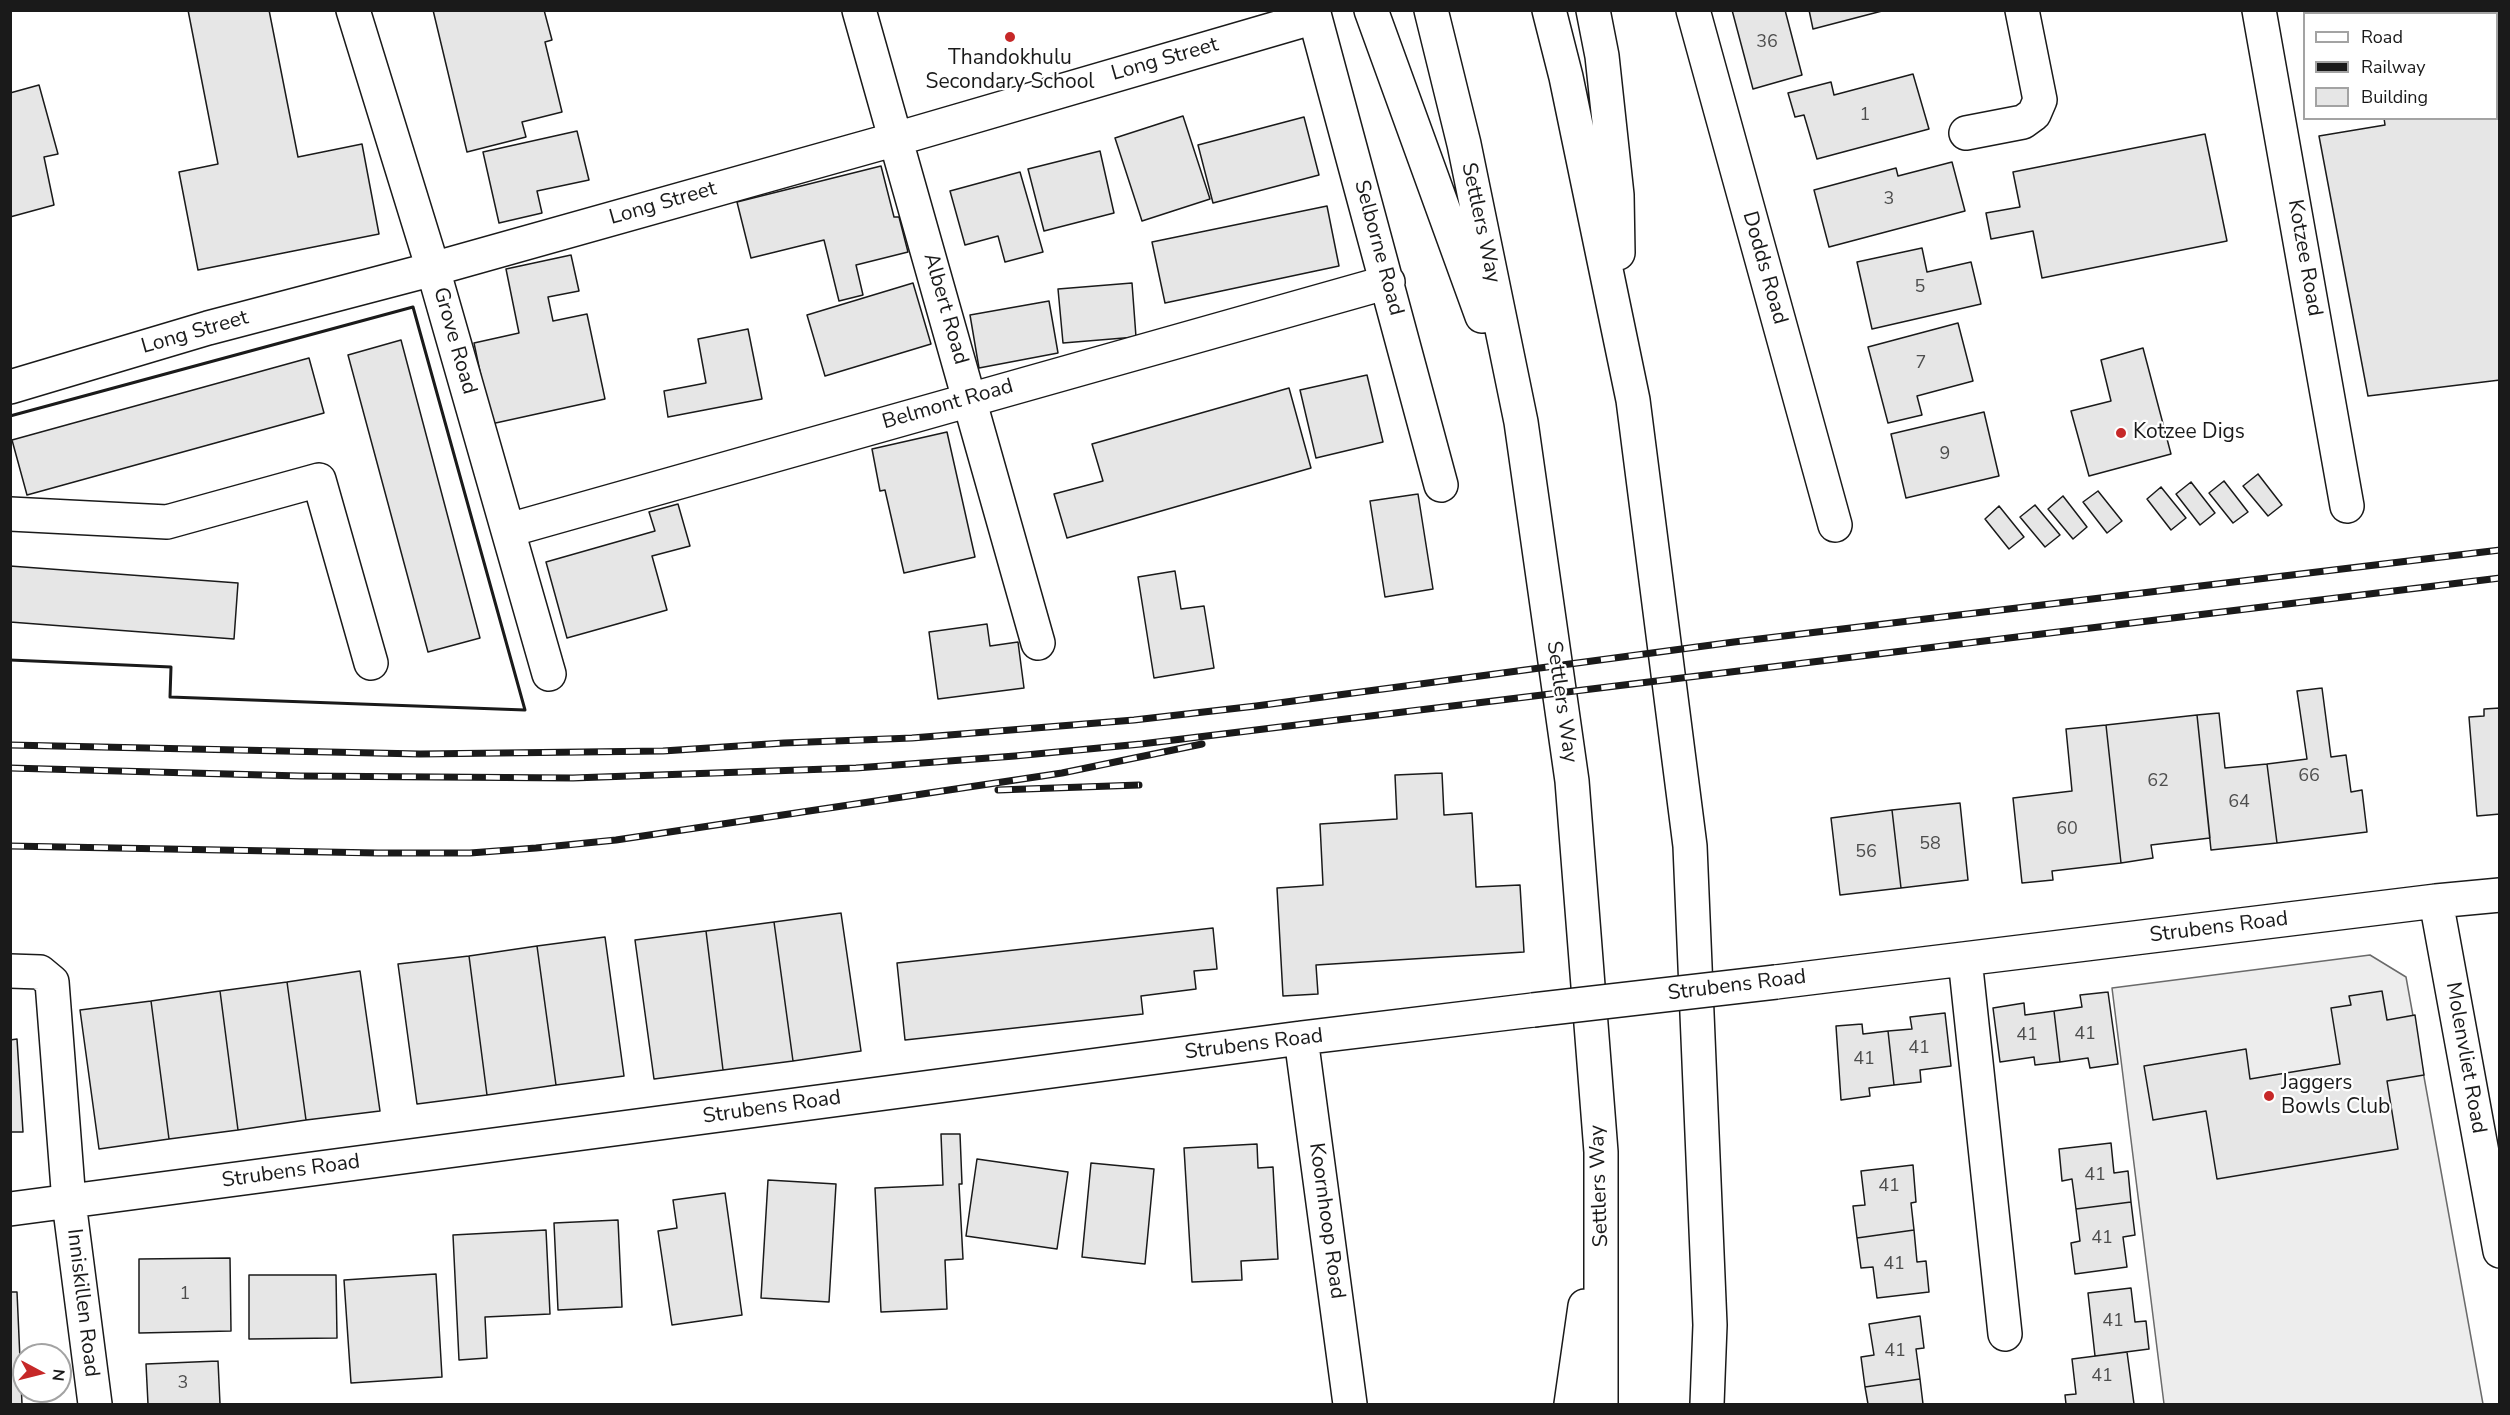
<!DOCTYPE html>
<html>
<head>
<meta charset="utf-8">
<style>
	body { margin:0 }
	#map { position:relative; width:2510px; height:1415px; overflow:hidden; background:#fff; font-family:"Nunito Sans",sans-serif }
	canvas { display:block }
	.frame { position:absolute; inset:0; border:12px solid #1a1a1a; pointer-events:none }
	.legend { position:absolute; left:2303px; top:12px; width:195px; height:108px; box-sizing:border-box; background:#fff; border:2px solid #a3a3a3; margin:0; padding:8px 10px; list-style:none; font-size:18px; color:#1a1a1a }
	.legend li { display:flex; align-items:center; gap:12px; height:30px }
	.legend b { width:30px; border:2px solid #a3a3a3 }
	.north { position:absolute; left:12px; top:1343px; width:60px; height:60px; box-sizing:border-box; background:#fff; border:2px solid #a3a3a3; border-radius:50%; rotate:97deg; font-size:16px; font-weight:700; line-height:24px; text-align:center; color:#1a1a1a }
	.north::after { content:''; display:block; margin:auto; width:21px; height:27px; background:#c62828; clip-path:polygon(50% 0,100% 100%,50% 72%,0 100%) }
</style>
</head>
<body>
<div id="map">
<canvas width="2510" height="1415"></canvas>
<div class="frame"></div>
<ul class="legend">
<li><b style="height:8px;background:#fff"></b>Road</li>
<li><b style="height:8px;background:#1a1a1a"></b>Railway</li>
<li><b style="height:16px;background:#e6e6e6"></b>Building</li>
</ul>
<div class="north">N</div>
</div>
<script>
const ctx = document.querySelector('canvas').getContext('2d');
ctx.lineJoin = 'round';
function paint(path, color) { ctx.fillStyle = color; ctx.fill(path, 'evenodd'); }
const shape = rows => new Path2D(rows.map(r => 'M' + r).join(''));
function trace(path, color, width, dash) { ctx.strokeStyle = color; ctx.lineWidth = width; ctx.lineCap = dash ? 'butt' : 'round'; ctx.setLineDash(dash || []); ctx.stroke(path); }
function write(font, color, halo, rows, align = 'center') {
  ctx.font = font + ' "Nunito Sans",sans-serif'; ctx.lineWidth = 4.5; ctx.setLineDash([]); ctx.textBaseline = 'middle'; ctx.strokeStyle = halo; ctx.fillStyle = color; for (const [text, x, y, turn = 0] of rows) {
    ctx.save(); ctx.translate(x, y); ctx.rotate((+turn || 0) * Math.PI / 180); ctx.textAlign = isNaN(turn) ? turn : align; if (halo) ctx.strokeText(text, 0, 0); ctx.fillText(text, 0, 0); ctx.restore();
  }
}
const built = shape([
	[2370,955,2406,977,2483,1404,2164,1404,2112,988,2370,955]
]);
paint(built, '#ededed');
trace(built, '#6a6a6a', 1.5);
const building = shape([
	[188,10,269,10,298,157,362,144,379,234,198,270,179,172,218,164,188,10],
	[433,10,544,10,552,40,545,42,562,112,522,122,526,137,467,152,433,10],
	[1732,10,1785,10,1802,75,1753,89,1732,10],
	[1809,10,1881,10,1882,11,1813,29,1809,10],
	[2316,10,2500,10,2500,380,2368,396,2319,136,2385,125,2384,118,2496,118,2496,14,2317,14,2316,10],
	[1913,74,1929,129,1817,159,1804,115,1795,117,1788,93,1831,82,1834,95,1913,74],
	[39,85,58,154,44,157,54,205,10,217,10,93,39,85],
	[1183,116,1210,199,1142,221,1115,138,1183,116],
	[1304,117,1319,175,1213,203,1198,145,1304,117],
	[577,131,589,180,537,191,542,213,499,223,483,152,577,131],
	[2205,134,2227,241,2042,278,2033,231,1991,239,1986,213,2020,207,2013,172,2205,134],
	[1100,151,1114,213,1044,231,1028,169,1100,151],
	[1952,162,1965,211,1829,247,1814,190,1896,168,1898,176,1952,162],
	[881,166,894,217,899,217,908,252,856,265,863,295,839,301,824,240,751,258,737,202,881,166],
	[1020,172,1043,252,1005,262,998,236,965,245,950,191,1020,172],
	[1327,206,1339,266,1165,303,1152,242,1327,206],
	[1922,248,1927,272,1971,262,1981,304,1872,329,1857,262,1922,248],
	[571,255,579,291,548,297,553,321,587,314,605,399,491,424,474,343,519,333,506,269,571,255],
	[913,283,931,344,825,376,807,315,913,283],
	[1132,283,1136,337,1063,343,1058,289,1132,283],
	[1049,301,1058,353,979,368,970,315,1049,301],
	[1958,323,1973,381,1917,396,1922,415,1888,423,1868,347,1958,323],
	[748,329,762,399,668,417,664,391,706,383,698,339,748,329],
	[401,340,480,638,428,652,348,355,401,340],
	[2143,348,2171,454,2089,476,2071,411,2111,401,2101,360,2143,348],
	[309,358,324,413,27,495,12,440,309,358],
	[1367,375,1383,442,1316,458,1300,390,1367,375],
	[1289,388,1311,468,1067,538,1054,494,1103,481,1092,444,1289,388],
	[1984,412,1999,476,1906,498,1891,434,1984,412],
	[947,432,975,557,904,573,885,490,880,491,872,449,947,432],
	[2258,474,2282,505,2268,516,2243,486,2258,474],
	[2224,481,2248,512,2233,523,2209,493,2224,481],
	[2191,482,2215,513,2200,525,2176,494,2191,482],
	[2161,487,2186,518,2171,530,2147,499,2161,487],
	[2098,491,2122,521,2107,533,2083,502,2098,491],
	[1418,494,1433,589,1385,597,1370,501,1418,494],
	[2063,496,2087,527,2073,539,2048,509,2063,496],
	[678,504,690,546,652,556,667,610,567,638,546,562,655,531,649,512,678,504],
	[2035,505,2060,535,2045,547,2020,517,2035,505],
	[1999,506,2024,537,2009,549,1985,519,1999,506],
	[10,566,238,583,234,639,10,622,10,566],
	[1175,571,1181,609,1204,606,1214,668,1154,678,1138,577,1175,571],
	[987,624,990,646,1018,642,1024,688,938,699,929,632,987,624],
	[2322,688,2331,757,2346,755,2351,792,2362,790,2367,832,2277,843,2267,764,2307,759,2297,691,2322,688],
	[2500,708,2500,814,2477,816,2469,717,2484,716,2484,709,2500,708],
	[2219,713,2225,768,2267,764,2277,843,2211,850,2197,715,2219,713],
	[2197,715,2210,838,2151,845,2153,858,2121,863,2106,725,2197,715],
	[2106,725,2121,863,2052,871,2053,880,2022,883,2013,798,2072,791,2066,729,2106,725],
	[1442,773,1444,815,1472,813,1476,887,1520,885,1524,952,1316,965,1318,994,1283,996,1277,888,1323,885,1320,824,1397,819,1395,775,1442,773],
	[1960,803,1968,880,1901,888,1892,810,1960,803],
	[1892,810,1901,888,1840,895,1831,818,1892,810],
	[841,913,861,1051,793,1061,774,922,841,913],
	[774,922,793,1061,723,1070,706,931,774,922],
	[1213,928,1217,969,1194,971,1196,989,1141,996,1143,1014,905,1040,897,963,1213,928],
	[706,931,723,1070,654,1079,635,940,706,931],
	[605,937,624,1076,556,1085,537,946,605,937],
	[537,946,556,1085,487,1095,469,956,537,946],
	[469,956,487,1095,417,1104,398,964,469,956],
	[360,971,380,1111,306,1120,287,982,360,971],
	[287,982,306,1120,238,1130,220,991,287,982],
	[220,991,238,1130,169,1139,151,1001,220,991],
	[2382,991,2387,1020,2415,1015,2424,1075,2387,1081,2398,1149,2217,1179,2206,1111,2153,1120,2144,1066,2246,1049,2250,1079,2340,1064,2331,1008,2351,1005,2349,996,2382,991],
	[2108,992,2118,1064,2090,1068,2088,1058,2060,1062,2054,1011,2082,1007,2080,995,2108,992],
	[151,1001,169,1139,99,1149,80,1010,151,1001],
	[2024,1003,2025,1015,2054,1011,2060,1062,2035,1065,2034,1057,2000,1062,1993,1008,2024,1003],
	[1945,1013,1951,1066,1920,1070,1921,1082,1894,1085,1888,1031,1912,1029,1910,1017,1945,1013],
	[1862,1024,1863,1034,1888,1031,1894,1085,1869,1088,1870,1096,1841,1100,1836,1026,1862,1024],
	[17,1039,23,1132,10,1132,10,1040,17,1039],
	[941,1134,960,1134,962,1184,959,1184,963,1259,945,1260,947,1309,881,1312,875,1188,943,1185,941,1134],
	[2111,1143,2114,1173,2128,1171,2131,1202,2076,1209,2072,1179,2062,1181,2059,1149,2111,1143],
	[1257,1144,1258,1168,1273,1167,1278,1259,1241,1261,1242,1280,1192,1282,1184,1148,1257,1144],
	[977,1159,1068,1172,1057,1249,966,1236,977,1159],
	[1091,1163,1154,1169,1145,1264,1082,1257,1091,1163],
	[1913,1165,1916,1202,1911,1203,1914,1230,1857,1238,1853,1206,1865,1205,1861,1171,1913,1165],
	[768,1180,836,1184,829,1302,761,1298,768,1180],
	[725,1193,742,1315,672,1325,658,1231,677,1228,673,1200,725,1193],
	[2131,1202,2135,1235,2123,1237,2127,1267,2075,1274,2071,1243,2080,1241,2076,1209,2131,1202],
	[618,1220,622,1307,558,1310,554,1223,618,1220],
	[546,1230,550,1314,485,1317,487,1358,459,1360,453,1235,546,1230],
	[1914,1230,1917,1262,1926,1261,1929,1292,1877,1298,1873,1267,1861,1268,1857,1238,1914,1230],
	[230,1258,231,1331,139,1333,139,1259,230,1258],
	[436,1274,442,1377,351,1383,344,1280,436,1274],
	[249,1275,336,1275,337,1338,249,1339,249,1275],
	[2131,1288,2135,1322,2146,1321,2149,1349,2095,1356,2088,1293,2131,1288],
	[10,1292,17,1292,22,1404,10,1404,10,1292],
	[1920,1316,1924,1348,1916,1349,1920,1379,1865,1387,1861,1357,1874,1355,1869,1324,1920,1316],
	[2127,1352,2134,1404,2066,1404,2065,1395,2076,1394,2072,1359,2127,1352],
	[218,1361,220,1404,148,1404,146,1364,218,1361],
	[1920,1379,1923,1404,1868,1404,1865,1387,1920,1379]
]);
paint(building, '#e6e6e6');
trace(building, '#1a1a1a', 1.5);
const minor = shape([
	[353,10,433,269,549,674],
	[859,10,1038,643],
	[1313,10,1441,485],
	[1693,10,1835,525],
	[2259,10,2347,506],
	[1966,133,2023,122,2034,114,2040,100,2022,10],
	[10,387,208,328,433,269,896,139,1315,17],
	[10,514,167,522,319,480,371,663],
	[509,530,1388,282],
	[2436,901,2500,1251],
	[1965,959,2005,1334],
	[10,971,40,972,52,982,69,1202,95,1404],
	[1776,982,2436,901,2500,895],
	[1301,1038,1350,1404],
	[10,1209,1301,1038,1533,1010]
]);
const highway = shape([
	[1371,10,1482,316],
	[1431,10,1464,144,1521,422,1572,781,1601,1152,1601,1404],
	[1549,10,1566,77,1633,400,1690,846,1710,1325,1707,1404],
	[1593,10,1602,56,1617,195,1618,253],
	[1571,1404,1585,1306]
]);
trace(minor, '#1a1a1a', 36);
trace(highway, '#1a1a1a', 36);
trace(minor, '#fff', 33);
trace(highway, '#fff', 33);
const rail = shape([
	[10,745,420,754,663,751,784,743,912,738,1134,720,1256,706,1734,642,2500,550],
	[10,768,300,776,573,778,856,768,1015,756,1141,744,2500,578],
	[998,790,1139,785],
	[10,846,378,853,470,853,536,848,616,840,1062,773,1202,744]
]);
trace(rail, '#1a1a1a', 7);
trace(rail, '#fff', 4.5, [14]);
const minorBridge = shape([
	[1533,1010,1776,982]
]);
trace(minorBridge, '#1a1a1a', 36, []);
trace(minorBridge, '#fff', 33);
trace(shape([
	[10,416,413,307,525,710,170,697,171,667,10,660]
]), '#1a1a1a', 3);
for (const [x, y, r, color] of [
	[1010,37,6,"#c62828"],
	[2121,433,6,"#c62828"],
	[2269,1096,6,"#c62828"]
]) { const dot = new Path2D(); dot.arc(x, y, r, 0, 2 * Math.PI); ctx.fillStyle = color; ctx.fill(dot); trace(dot, '#fff', 2); }
write('18px', '#4d4d4d', null, [
	["36",1767,43],
	["1",1865,116],
	["3",1889,200],
	["5",1920,288],
	["7",1921,364],
	["9",1945,455],
	["66",2309,777],
	["62",2158,782],
	["64",2239,803],
	["60",2067,830],
	["58",1930,845],
	["56",1866,853],
	["41",2085,1035],
	["41",2027,1036],
	["41",1919,1049],
	["41",1864,1060],
	["41",2095,1176],
	["41",1889,1187],
	["41",2102,1239],
	["41",1894,1265],
	["1",185,1295],
	["41",2113,1322],
	["41",1895,1352],
	["41",2102,1377],
	["3",183,1384]
]);
write('21px', '#1a1a1a', '#fff', [
	["Thandokhulu",1010,59,"center"],
	["Secondary School",1010,83,"center"],
	["Kotzee Digs",2133,433],
	["Jaggers",2281,1084],
	["Bowls Club",2281,1108]
], 'left');
write('21px', '#1a1a1a', '#fff', [
	["Long Street",1165,60,-16],
	["Long Street",663,204,-16],
	["Settlers Way",1480,223,78],
	["Selborne Road",1378,248,75],
	["Kotzee Road",2304,258,80],
	["Dodds Road",1764,268,74],
	["Albert Road",945,309,74],
	["Long Street",195,333,-16],
	["Grove Road",454,341,74],
	["Belmont Road",948,405,-16],
	["Settlers Way",1561,702,82],
	["Strubens Road",2219,928,-7],
	["Strubens Road",1737,986,-7],
	["Strubens Road",1254,1045,-7],
	["Molenvliet Road",2465,1058,80],
	["Strubens Road",772,1108,-8],
	["Strubens Road",291,1172,-8],
	["Settlers Way",1600,1186,-92],
	["Koornhoop Road",1326,1221,82],
	["Inniskillen Road",82,1303,83]
]);
</script>
</body>
</html>
